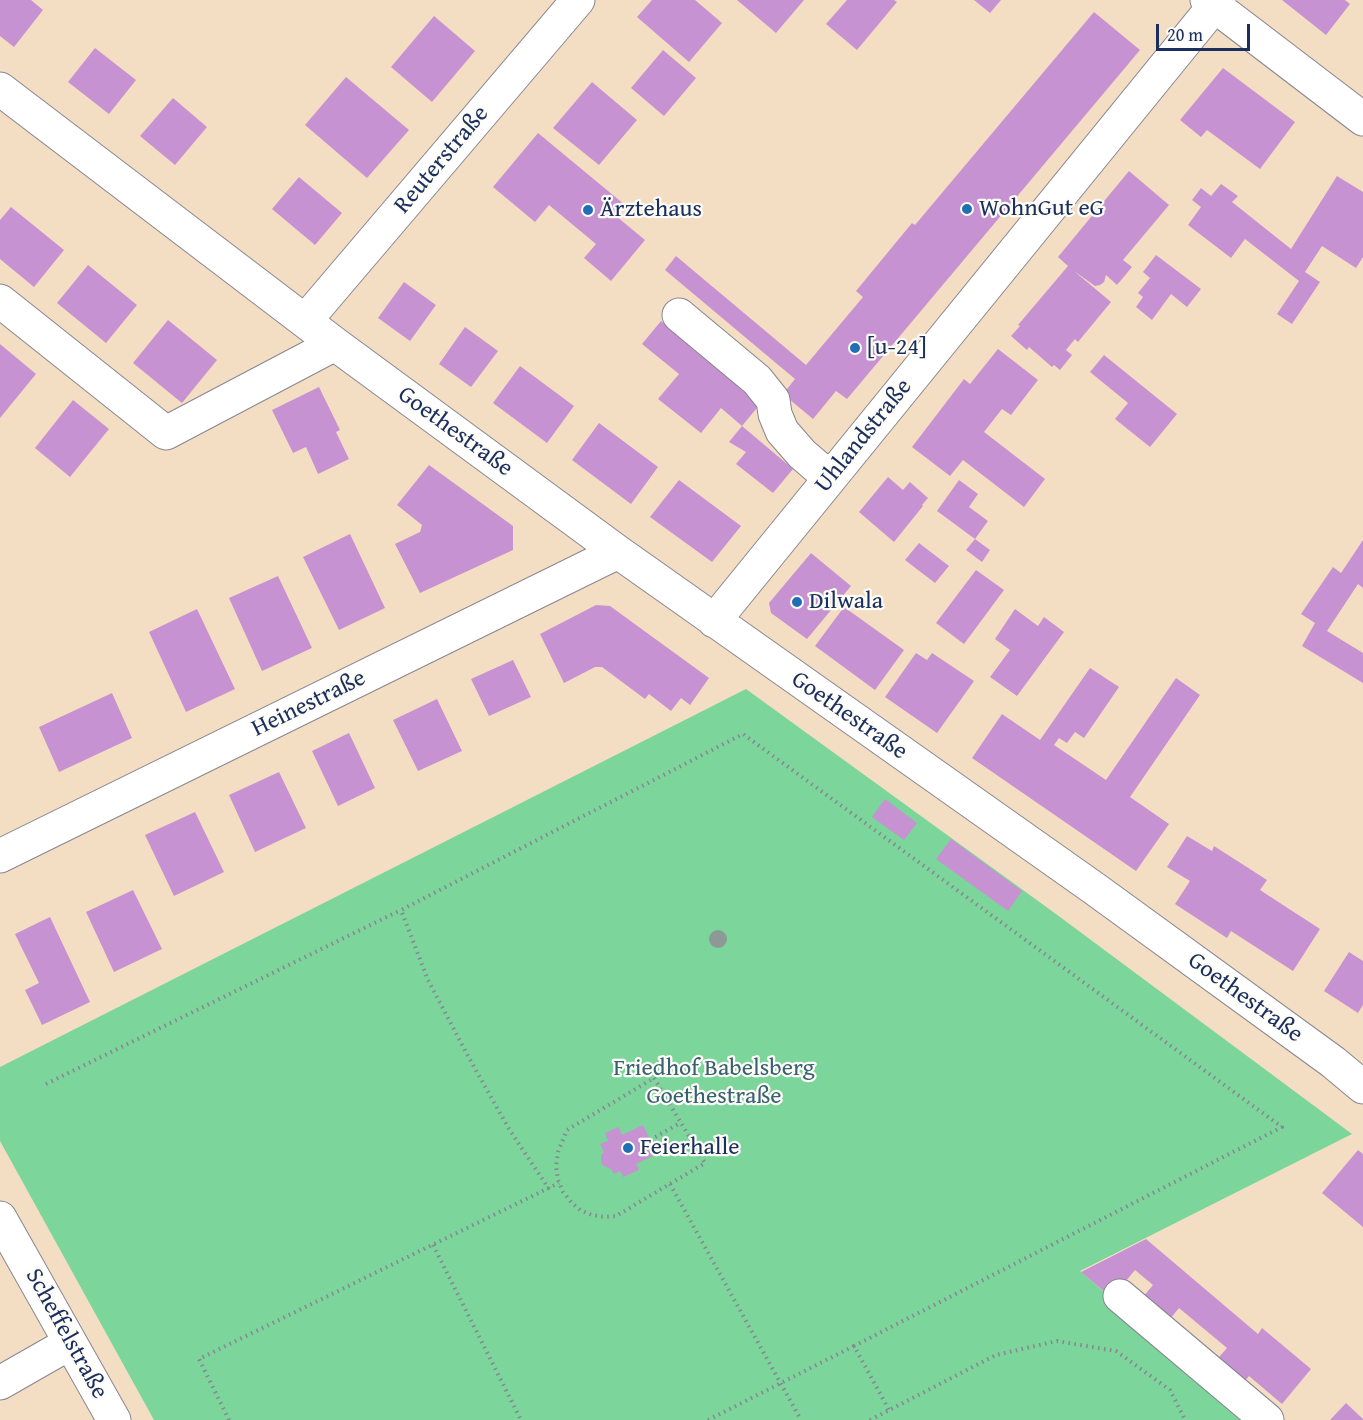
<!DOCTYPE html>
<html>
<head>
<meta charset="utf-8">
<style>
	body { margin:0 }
	#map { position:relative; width:1363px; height:1420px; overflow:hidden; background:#f4dec3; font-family:"Gentium Book Plus",serif }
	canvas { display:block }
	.scale { position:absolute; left:1156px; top:24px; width:94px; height:27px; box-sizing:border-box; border:3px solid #1b2f5e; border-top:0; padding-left:8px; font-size:18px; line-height:21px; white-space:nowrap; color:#1b2f5e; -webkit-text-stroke:4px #fdfcf7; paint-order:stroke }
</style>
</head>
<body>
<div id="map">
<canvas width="1363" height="1420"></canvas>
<div class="scale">20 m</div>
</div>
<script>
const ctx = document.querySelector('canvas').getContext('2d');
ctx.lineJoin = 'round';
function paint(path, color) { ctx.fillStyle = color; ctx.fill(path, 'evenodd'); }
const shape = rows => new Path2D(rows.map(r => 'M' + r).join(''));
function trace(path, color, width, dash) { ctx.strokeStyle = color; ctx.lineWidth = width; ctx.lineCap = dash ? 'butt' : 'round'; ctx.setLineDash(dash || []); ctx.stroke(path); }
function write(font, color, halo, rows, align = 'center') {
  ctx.font = font + ' "Gentium Book Plus",serif'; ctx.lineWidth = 4.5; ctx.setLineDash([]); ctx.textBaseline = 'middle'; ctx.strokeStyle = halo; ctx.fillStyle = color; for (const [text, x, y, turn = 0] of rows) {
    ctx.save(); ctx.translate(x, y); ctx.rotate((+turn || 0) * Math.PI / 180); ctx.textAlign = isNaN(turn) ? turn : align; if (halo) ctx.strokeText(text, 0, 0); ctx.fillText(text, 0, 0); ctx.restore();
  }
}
paint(shape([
	[746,689,1056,914,1352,1134,1080,1271,1254,1420,154,1420,0,1141,0,1067]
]), '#7cd59b');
paint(shape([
	[0,0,31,0,43,10,14,47,0,36],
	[652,0,695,0,722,23,689,62,637,17],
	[737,0,804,0,776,33],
	[847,0,894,0,897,2,857,50,826,24],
	[974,0,1001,0,990,13],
	[1282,0,1345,0,1350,4,1326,35],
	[1094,12,1140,50,847,399,836,391,813,419,783,394,795,379,665,270,676,256,806,365,863,297,856,291,912,223,915,225],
	[434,16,475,51,432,102,391,67],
	[95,48,136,80,109,114,68,82],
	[663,50,696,78,664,116,631,88],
	[1223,68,1295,122,1260,169,1207,130,1201,137,1180,120],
	[346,77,409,130,367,178,305,125],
	[592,82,637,120,599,165,553,128],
	[173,98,207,127,175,165,140,136],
	[538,133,625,205,616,216,645,240,611,281,584,258,596,244,549,205,535,222,493,187],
	[1129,171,1169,205,1123,260,1132,267,1117,285,1106,275,1104,282,1100,285,1095,286,1074,271,1111,302,1078,342,1075,339,1066,350,1072,355,1060,370,1054,365,1052,367,1029,347,1027,350,1011,336,1020,326,1018,325,1068,266,1058,257],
	[1337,176,1363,192,1363,257,1356,268,1322,246,1305,272,1320,282,1292,324,1277,314,1299,281,1245,239,1231,258,1188,225,1201,207,1192,200,1201,188,1211,196,1221,184,1238,196,1232,202,1291,249],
	[299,177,342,213,315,245,272,209],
	[11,207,64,250,34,287,0,259,0,220],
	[1156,255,1201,289,1187,307,1171,294,1152,320,1136,307,1143,297,1138,293,1150,278,1143,272],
	[88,265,137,305,106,343,57,303],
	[404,282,436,305,410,341,378,318],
	[168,320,217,360,182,403,133,363],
	[661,321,761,403,742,426,721,408,701,433,658,399,679,374,642,344],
	[465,327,498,351,471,387,439,364],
	[0,344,36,374,0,418],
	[998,349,1038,380,1011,415,1002,409,984,432,1045,479,1024,507,963,460,950,476,912,447,964,379,970,384],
	[1104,355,1177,414,1150,447,1115,419,1128,403,1090,372],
	[520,366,574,406,547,443,493,403],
	[319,387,340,430,336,432,349,459,318,474,306,447,293,453,272,410],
	[73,400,109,429,70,477,35,448],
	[599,423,658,467,631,504,572,460],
	[742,426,793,469,773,493,736,464,746,452,729,442],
	[429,465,513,526,513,550,420,593,395,544,420,532,422,525,397,505],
	[888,477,903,490,910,482,928,498,922,505,923,506,894,542,859,512],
	[679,480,741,526,712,562,650,517],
	[959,480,978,494,969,507,988,521,975,539,937,511],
	[350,534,385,608,339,630,303,557],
	[975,539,990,550,982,562,966,550],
	[1363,540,1363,588,1358,584,1327,631,1363,653,1363,683,1302,646,1315,623,1301,614,1333,567,1341,573],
	[919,543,949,566,935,583,905,560],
	[811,553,851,586,807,639,771,613,769,603],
	[976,570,1004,590,964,644,936,623],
	[278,576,312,648,262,671,229,598],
	[596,605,610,606,709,678,690,705,681,698,671,711,649,694,645,699,602,667,595,667,564,683,540,634],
	[844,607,904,650,875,690,815,646],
	[197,609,235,689,186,712,149,632],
	[1015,609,1038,626,1044,617,1064,632,1017,696,990,677,1010,650,995,639],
	[916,653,927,660,932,653,974,681,937,733,885,697],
	[513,660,531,697,489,716,471,679],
	[1090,668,1119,687,1084,738,1075,732,1067,743,1059,738,1054,745,1106,780,1176,678,1200,695,1130,797,1169,824,1136,871,972,758,1002,714,1040,740],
	[112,693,132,738,59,772,39,727],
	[437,699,462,751,418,771,393,720],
	[349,733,375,788,338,806,312,751],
	[279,772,306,828,255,852,229,795],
	[885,799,917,823,904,840,872,817],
	[195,812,224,872,174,896,145,835],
	[1187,836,1212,851,1214,846,1267,880,1260,890,1320,929,1293,971,1231,931,1227,938,1175,904,1190,881,1167,867],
	[951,839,1022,891,1008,911,936,859],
	[133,890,162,949,114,972,86,912],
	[50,917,90,1002,42,1025,25,990,39,983,15,934],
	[1349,952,1363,961,1363,1005,1358,1013,1324,991],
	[643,1125,657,1154,636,1164,639,1170,623,1177,620,1171,614,1174,611,1169,604,1166,601,1163,601,1155,604,1152,600,1144,608,1141,605,1133,619,1127,622,1135],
	[1358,1150,1363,1154,1363,1227,1322,1193],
	[1146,1239,1258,1334,1262,1328,1311,1369,1282,1404,1249,1376,1239,1388,1212,1365,1227,1348,1179,1308,1165,1325,1138,1303,1153,1285,1135,1270,1112,1298,1081,1272],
	[1346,1403,1363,1419,1363,1420,1330,1420]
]), '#c792d1');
const minor = shape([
	[1207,0,1363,119],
	[0,89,335,344,618,552,1095,889,1333,1062,1363,1087],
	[0,301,166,433,335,344],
	[679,315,757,380,773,400,775,414,782,431,802,454,830,478],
	[305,321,578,0],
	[714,621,1219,0],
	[0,856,618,552],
	[0,1218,114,1420],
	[1120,1296,1267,1420],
	[0,1383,70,1343]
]);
trace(minor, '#888690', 35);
trace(shape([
	[654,1078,705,1163,616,1216,604,1217,592,1215,580,1210,571,1202,563,1192,558,1180,556,1166,558,1152,567,1130,654,1078],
	[46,1084,401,910],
	[650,1140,680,1123],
	[670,1184,801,1420],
	[549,1189,509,1129,469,1058,428,980,401,910,743,734,1282,1127,854,1346,889,1410],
	[433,1245,521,1420],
	[229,1420,199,1359,559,1183],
	[708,1420,854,1346],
	[870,1420,996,1355,1057,1341,1116,1351,1170,1390,1185,1420]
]), '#888690', 4, [1.5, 4.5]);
trace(minor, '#fff', 33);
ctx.fillStyle = '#8d9995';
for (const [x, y] of [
	[718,939]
]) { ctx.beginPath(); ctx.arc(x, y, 9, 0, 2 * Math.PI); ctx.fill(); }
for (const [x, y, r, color] of [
	[967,209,6,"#1f6fb2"],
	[588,210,6,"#1f6fb2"],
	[855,348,6,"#1f6fb2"],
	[797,602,6,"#1f6fb2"],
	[628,1148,6,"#1f6fb2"]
]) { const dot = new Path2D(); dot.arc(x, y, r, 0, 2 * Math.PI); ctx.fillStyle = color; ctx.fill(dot); trace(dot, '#fdfcf7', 2); }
write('24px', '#1b2f5e', '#fdfcf7', [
	["Reuterstraße",442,160,-50],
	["Goethestraße",455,432,36],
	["Uhlandstraße",864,436,-51],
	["Heinestraße",309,704,-26],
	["Goethestraße",849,716,35],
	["Goethestraße",1245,998,36],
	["Scheffelstraße",66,1334,61]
]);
write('24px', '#1b2f5e', '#fdfcf7', [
	["WohnGut eG",979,209],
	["Ärztehaus",600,210],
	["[u-24]",867,348],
	["Dilwala",809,602],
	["Feierhalle",640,1148]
], 'left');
write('24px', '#386170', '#fdfcf7', [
	["Friedhof Babelsberg",714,1069],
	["Goethestraße",714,1097]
]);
</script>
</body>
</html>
